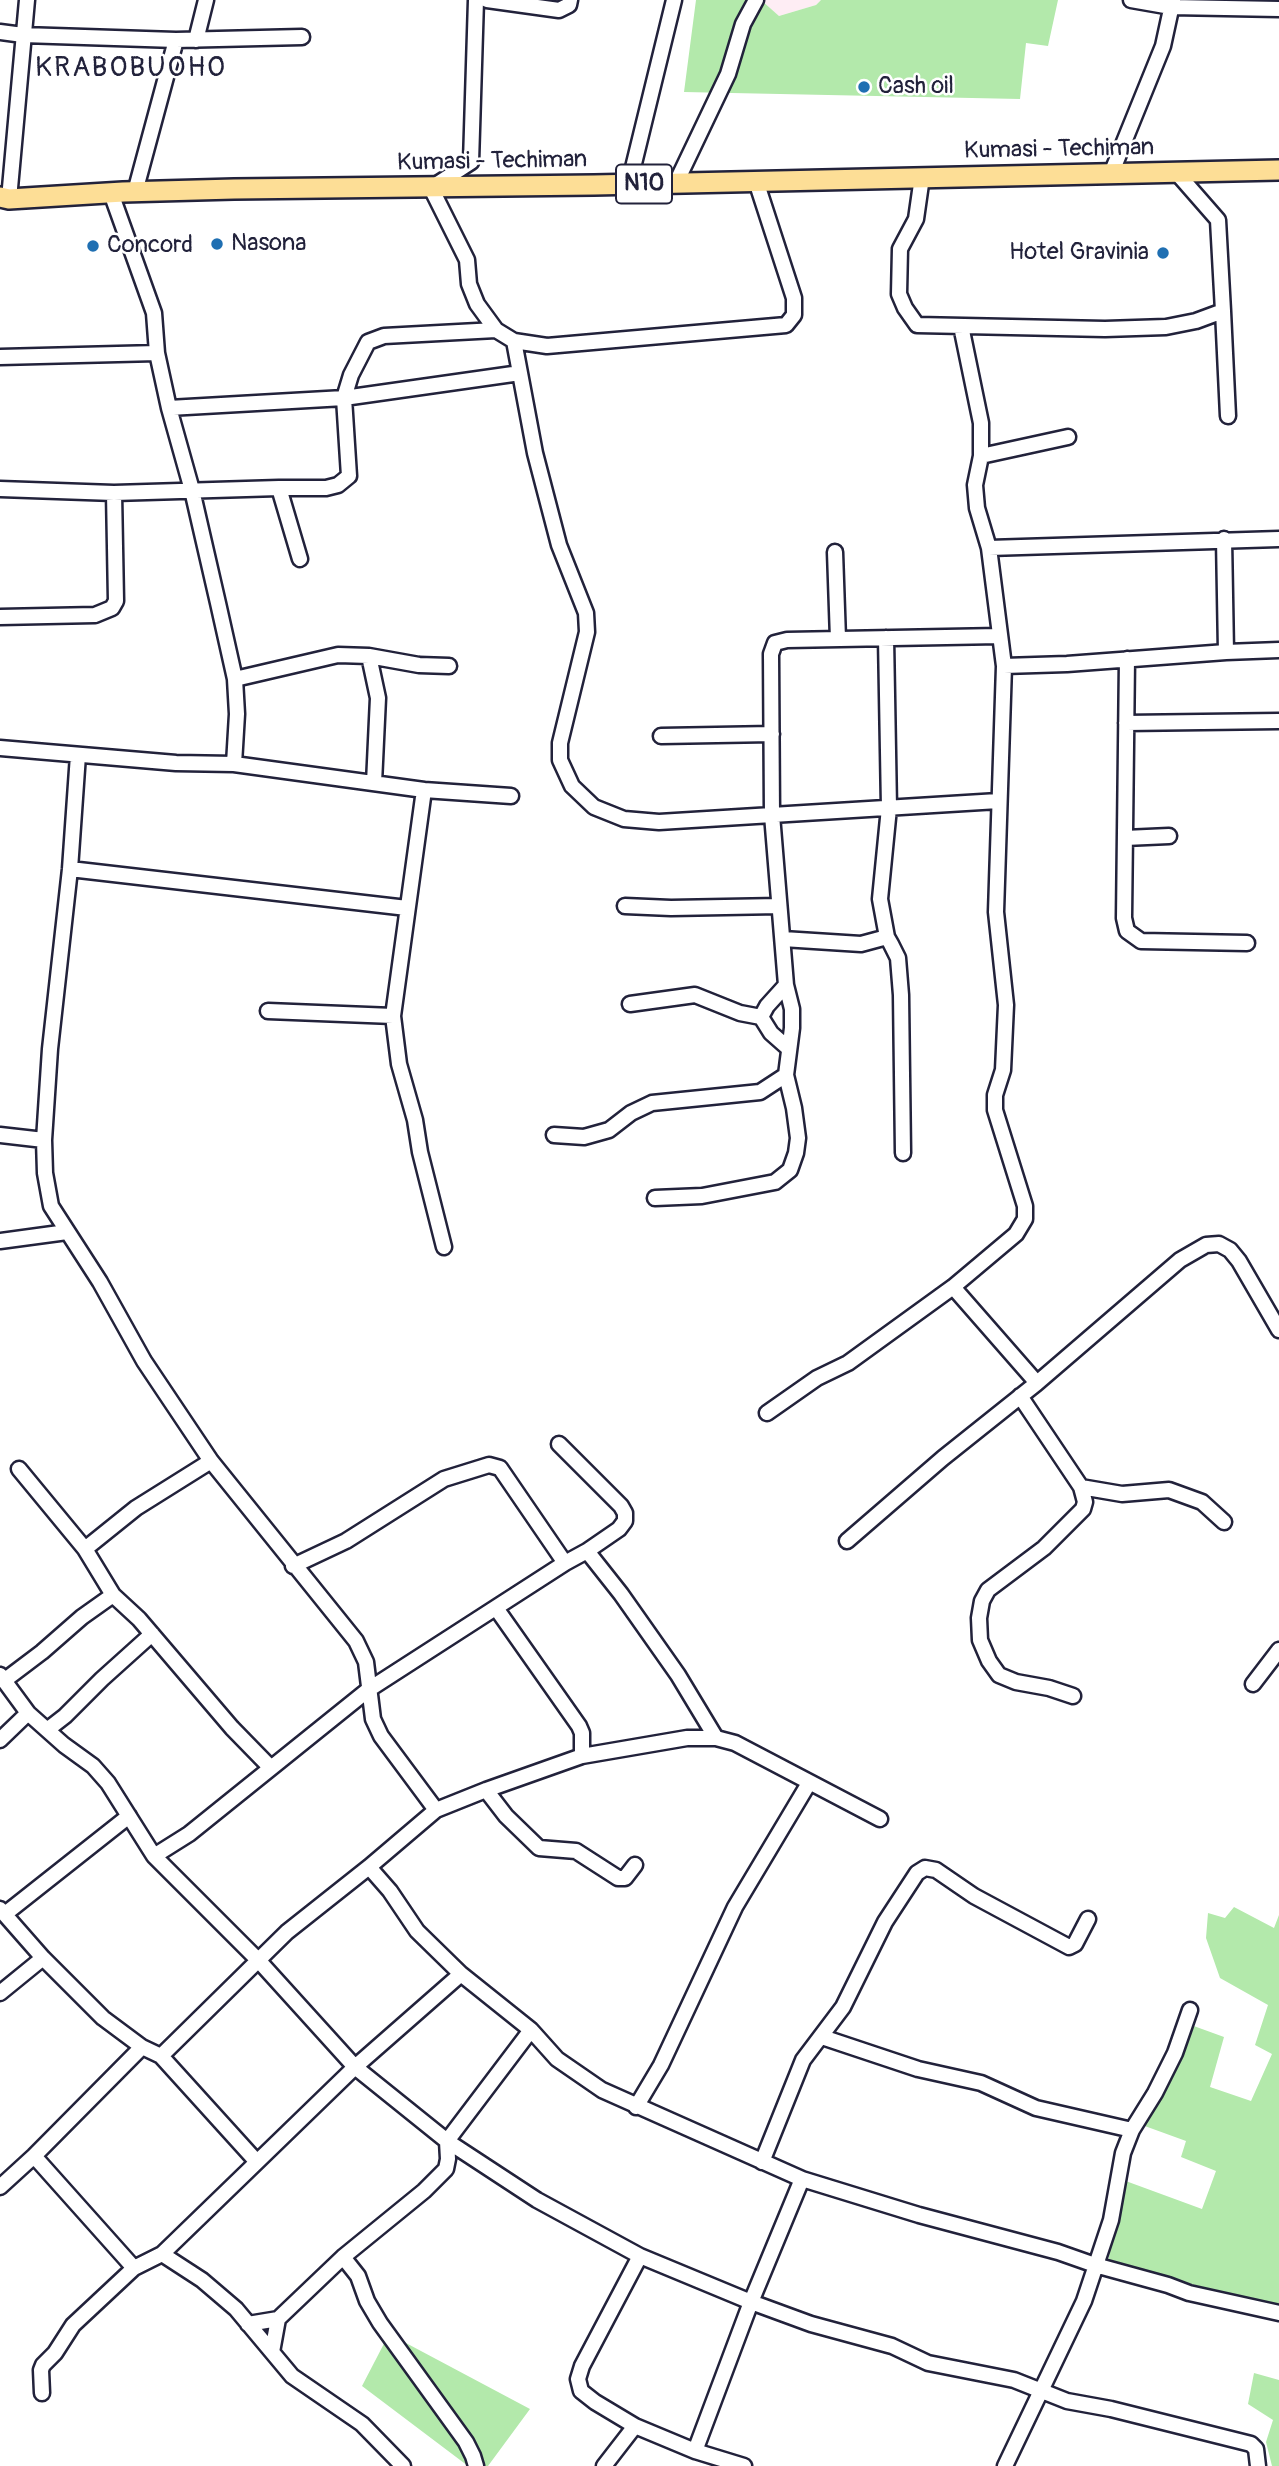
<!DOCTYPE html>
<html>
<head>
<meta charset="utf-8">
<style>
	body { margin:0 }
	canvas { display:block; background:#fff }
</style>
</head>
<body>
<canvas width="1279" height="2466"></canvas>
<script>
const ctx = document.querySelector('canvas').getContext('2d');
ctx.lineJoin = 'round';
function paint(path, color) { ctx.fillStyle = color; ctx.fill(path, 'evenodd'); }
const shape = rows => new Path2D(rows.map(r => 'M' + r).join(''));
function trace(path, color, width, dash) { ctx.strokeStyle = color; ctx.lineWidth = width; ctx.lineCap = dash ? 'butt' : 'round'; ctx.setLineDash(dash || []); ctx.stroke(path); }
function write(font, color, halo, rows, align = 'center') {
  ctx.font = font + ' Pangolin,sans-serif'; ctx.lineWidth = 5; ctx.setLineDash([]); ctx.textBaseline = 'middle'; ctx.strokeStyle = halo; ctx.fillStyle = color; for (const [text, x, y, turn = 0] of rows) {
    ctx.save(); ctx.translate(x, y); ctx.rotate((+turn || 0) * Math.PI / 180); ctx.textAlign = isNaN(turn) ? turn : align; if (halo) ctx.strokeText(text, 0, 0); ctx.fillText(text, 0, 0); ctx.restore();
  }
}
paint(shape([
	[761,0,821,0,816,5,779,16]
]), '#feedf4');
paint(shape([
	[696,0,761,0,779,16,816,5,821,0,1058,0,1048,46,1026,43,1020,99,684,92],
	[1234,1907,1274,1928,1279,1915,1279,2307,1108,2262,1123,2180,1202,2209,1216,2171,1181,2157,1186,2141,1142,2125,1191,2025,1224,2037,1210,2087,1251,2101,1272,2054,1255,2045,1268,2005,1220,1978,1206,1938,1208,1913,1225,1918],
	[389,2334,530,2409,488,2466,468,2466,362,2386],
	[1254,2373,1279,2380,1279,2466,1272,2466,1266,2442,1273,2420,1248,2404]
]), '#b3e9ab');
const minor = shape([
	[476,0,471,162,431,188,467,260,469,284,477,304,496,330,514,341,547,346,786,325,794,315,794,298,756,181],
	[487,0,559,10,569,5,570,0],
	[1131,0,1171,7,1279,9],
	[0,32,23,35,176,40,302,37],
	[196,40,206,0],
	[1111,174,1163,46,1173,0],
	[922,177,916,219,900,249,899,294,905,308,917,325,1105,329,1166,327,1196,321,1223,311,1218,220,1176,172],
	[676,183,728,74,743,24,756,0],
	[629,184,674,0],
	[135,192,176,40],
	[9,199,27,0],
	[1223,311,1228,416],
	[961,326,981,423,981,456,975,485,977,508,989,548,1004,666],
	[514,341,535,453,559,545,586,613,587,632,560,743,560,760,572,786,594,807,624,819,659,822,998,801],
	[0,357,157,353],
	[169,408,344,398,351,375,368,342,384,336,496,330],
	[981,456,1068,437],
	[279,488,326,488,338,485,349,476,344,398,520,373],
	[0,489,114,493,279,488,300,559],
	[1224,539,1226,652],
	[989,548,1279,539],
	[835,552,838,639],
	[0,617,95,615,112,608,116,601,114,493],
	[886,638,889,808,880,899,887,937],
	[369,656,378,698,374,783],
	[1127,659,1124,918,1127,931,1141,941,1247,943],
	[235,679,338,655,369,656,419,665,449,666],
	[1126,723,1279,721],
	[661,736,772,734],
	[0,748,176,763,234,764,237,714,235,679,218,603,192,490,169,408,157,353,154,313,111,193],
	[78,755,70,869,50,1049,44,1140,45,1173,51,1206,100,1282,144,1361,211,1461,356,1641,366,1662,373,1719,381,1736,436,1810,369,1867,287,1932,161,2056,257,2162,355,2067,461,1974,531,2030,447,2141,448,2159,446,2169,424,2191,343,2257,278,2319,248,2324],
	[234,764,424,790,511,796],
	[424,790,393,1016,399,1064,415,1120,420,1152,444,1247],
	[1125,838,1169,836],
	[70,869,407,908],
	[625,906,671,908,779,906],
	[783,939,861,944,887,937,891,944,898,958,901,995,903,1153],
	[630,1004,695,995,740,1013,761,1017,767,1006,786,985],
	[268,1011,393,1016],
	[761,1017,771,1033,788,1048],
	[0,1135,44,1140],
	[554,1135,584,1137,609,1130,631,1113,652,1103,760,1092,786,1075],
	[655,1198,702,1196,775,1182,790,1170,796,1153,798,1138,794,1108,786,1075,792,1028,792,1009,786,985,772,815,771,654,775,643,787,640,999,636],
	[0,1241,67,1232],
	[953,1287,1037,1383,1180,1260,1206,1245,1219,1244,1230,1250,1239,1261,1279,1330],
	[1020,1396,1081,1487,1085,1502,1083,1509,1044,1548,988,1590,982,1601,979,1618,980,1640,989,1661,999,1675,1016,1682,1049,1688,1073,1696],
	[767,1413,817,1378,848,1363,953,1287,1016,1234,1025,1219,1025,1206,995,1110,995,1095,1003,1070,1006,1005,996,912,1004,666,1067,664,1226,652,1279,650],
	[559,1444,621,1506,625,1513,625,1521,619,1529,587,1551],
	[1081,1487,1122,1494,1169,1490,1202,1502,1224,1522],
	[847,1541,943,1458,1037,1383],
	[85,1549,136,1508,211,1461],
	[293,1566,346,1541,444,1479,489,1465,500,1468,565,1563],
	[113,1595,139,1619,232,1728,271,1768],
	[496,1608,579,1726,582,1733,582,1756],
	[0,1675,28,1713,64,1745,93,1766,108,1783,154,1856],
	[5,1680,42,1652,82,1617,113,1595,85,1549,19,1469],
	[1253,1684,1279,1650],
	[47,1730,65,1716,102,1679,152,1634],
	[0,1740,28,1713],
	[486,1790,506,1816,539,1848,576,1851,618,1878,625,1878,635,1865],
	[436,1810,486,1790,582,1756,687,1738,716,1738,735,1743,880,1819],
	[369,1867,390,1891,417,1931,461,1974],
	[0,1909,43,1958,103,2018,142,2047,161,2056],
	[5,1914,129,1816],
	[0,1993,43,1958],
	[531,2030,557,2059,602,2090,802,2179,751,2302,695,2451],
	[822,2037,918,2069,981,2083,1036,2108,1132,2130],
	[636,2107,661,2065,735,1907,809,1783],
	[34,2156,134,2268,162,2254],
	[257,2162,162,2254,202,2280,236,2309,292,2376,362,2424,403,2466],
	[762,2162,803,2060,843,2007,885,1922,917,1873,925,1868,936,1870,974,1896,1069,1947,1075,1944,1088,1919],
	[802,2179,919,2215,1058,2252,1095,2265,1168,2285,1189,2293,1279,2313],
	[0,2187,34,2156,142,2047],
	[640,2256,751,2302,811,2324,892,2346,928,2363,1014,2380,1067,2401,1111,2409,1251,2444,1256,2449,1258,2466],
	[343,2257,358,2276,367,2301,380,2323,466,2442,473,2456,476,2466],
	[272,2352,278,2319],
	[42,2393,41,2370,43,2365,55,2353,73,2325,134,2268],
	[635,2426,595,2402,581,2391,578,2379,582,2366,640,2256,537,2200,447,2141,355,2067,259,1961,154,1856,189,1834,368,1690,565,1563,587,1551,621,1594,678,1675,716,1738],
	[604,2466,635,2426,695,2451,744,2466],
	[1005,2466,1084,2301,1111,2220,1123,2153,1132,2130,1155,2093,1175,2053,1190,2010]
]);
const highway = shape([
	[0,197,9,199,123,192,234,189,594,185,1279,170]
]);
trace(minor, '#22223b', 19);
trace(highway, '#22223b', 24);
trace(minor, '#fff', 14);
trace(highway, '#fdde96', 19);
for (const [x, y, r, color] of [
	[864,87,7,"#1f6fb2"],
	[217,244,7,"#1f6fb2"],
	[93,246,7,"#1f6fb2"],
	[1163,253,7,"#1f6fb2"]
]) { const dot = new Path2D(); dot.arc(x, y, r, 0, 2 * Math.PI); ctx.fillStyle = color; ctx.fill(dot); trace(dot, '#fff', 2.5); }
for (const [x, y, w] of [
	[644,184,56]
]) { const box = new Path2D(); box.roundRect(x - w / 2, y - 19.5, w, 39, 5); ctx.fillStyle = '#fff'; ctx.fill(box); trace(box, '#22223b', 2); }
write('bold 23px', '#22223b', null, [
	["N10",644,184]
]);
write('24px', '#22223b', '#fff', [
	["Cash oil",878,87],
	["Nasona",231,244],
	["Concord",107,246],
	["Hotel Gravinia",1149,253,"right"]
], 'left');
write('24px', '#22223b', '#fff', [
	["Kumasi - Techiman",1059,150,-1],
	["Kumasi - Techiman",492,162,-1]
]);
ctx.letterSpacing = '2px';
write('28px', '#22223b', '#fff', [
	["KRABOBUOHO",131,69]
]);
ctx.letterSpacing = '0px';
</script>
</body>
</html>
